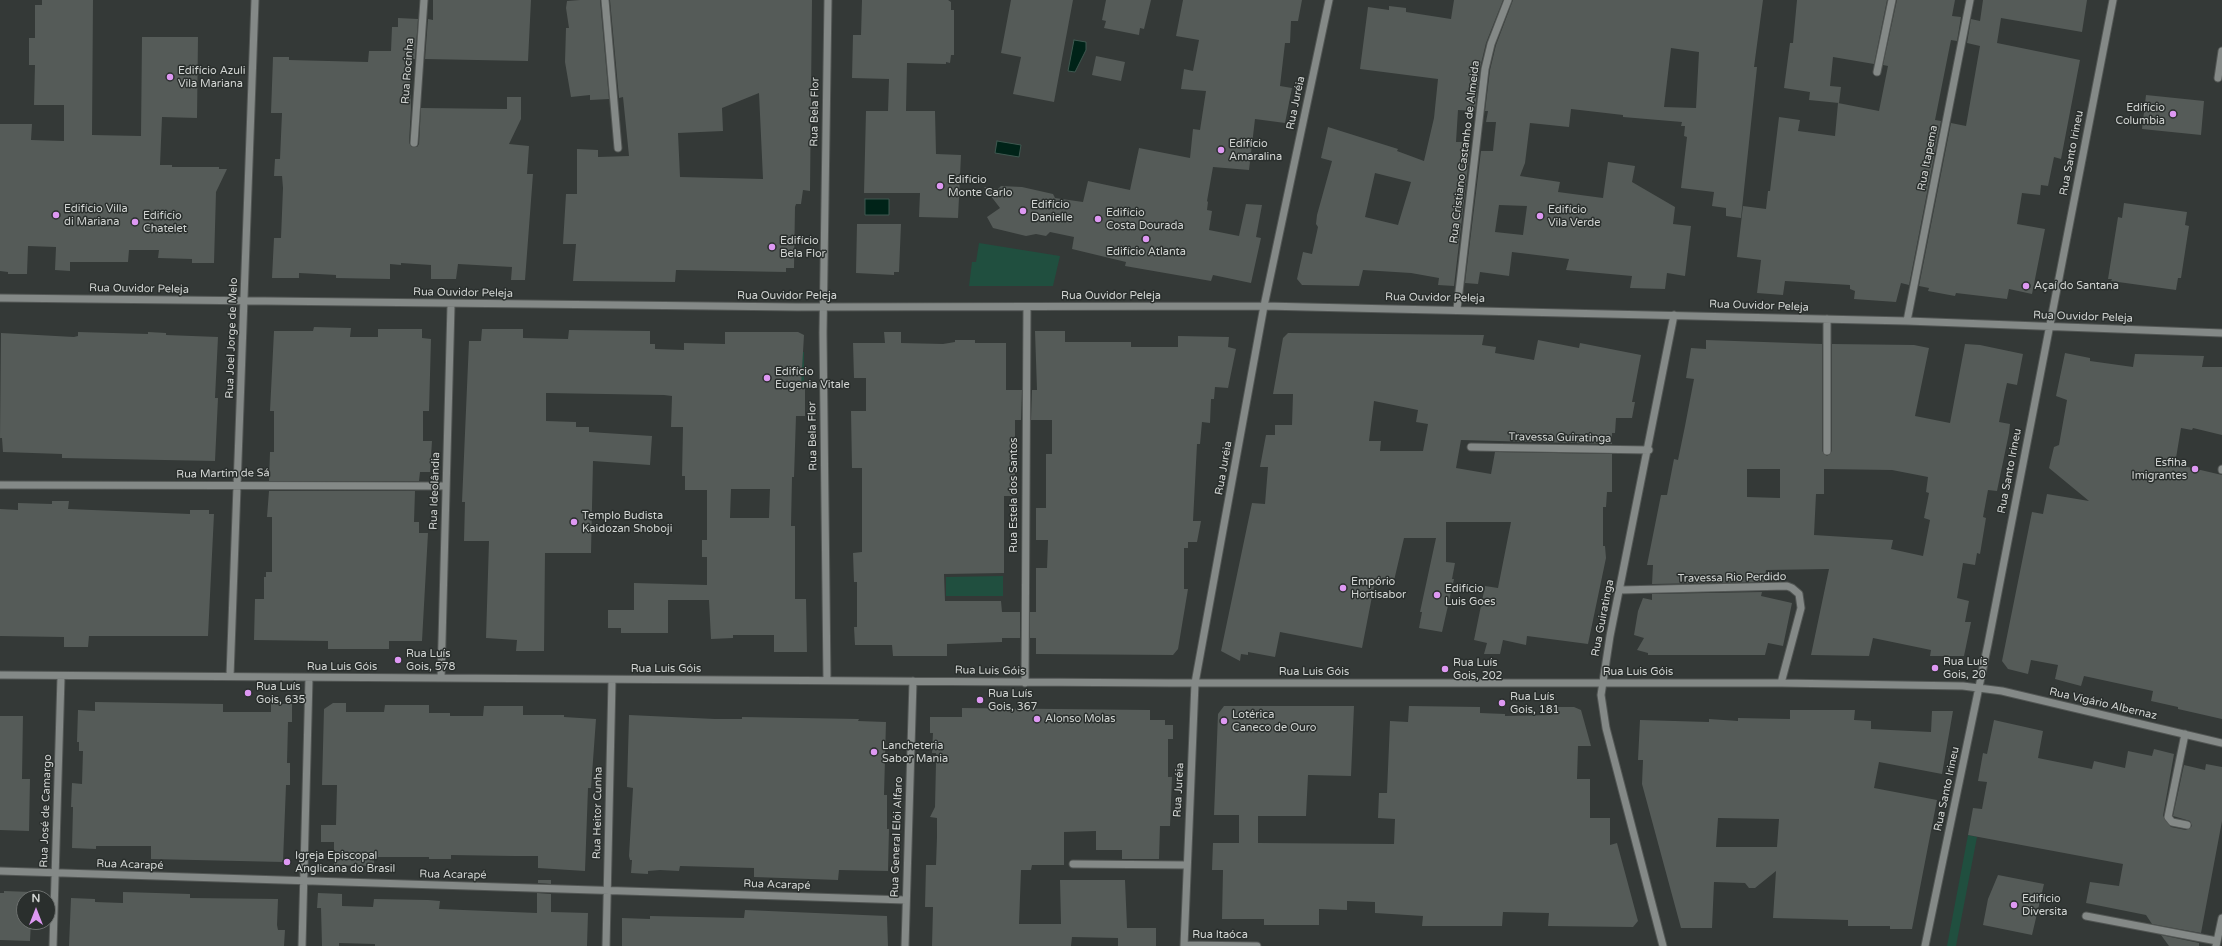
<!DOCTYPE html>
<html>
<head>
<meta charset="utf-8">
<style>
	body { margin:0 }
	#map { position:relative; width:2222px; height:946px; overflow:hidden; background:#343937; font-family:"Varela Round",sans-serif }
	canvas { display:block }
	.north { position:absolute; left:16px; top:890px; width:40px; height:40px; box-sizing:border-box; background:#2a2f2d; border:1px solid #6d716f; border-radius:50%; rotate:0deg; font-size:11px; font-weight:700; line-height:16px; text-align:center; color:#d1d4d2 }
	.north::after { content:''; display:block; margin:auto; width:14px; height:18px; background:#de98f3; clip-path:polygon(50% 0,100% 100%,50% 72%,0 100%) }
</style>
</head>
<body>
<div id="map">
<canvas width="2222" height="946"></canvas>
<div class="north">N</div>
</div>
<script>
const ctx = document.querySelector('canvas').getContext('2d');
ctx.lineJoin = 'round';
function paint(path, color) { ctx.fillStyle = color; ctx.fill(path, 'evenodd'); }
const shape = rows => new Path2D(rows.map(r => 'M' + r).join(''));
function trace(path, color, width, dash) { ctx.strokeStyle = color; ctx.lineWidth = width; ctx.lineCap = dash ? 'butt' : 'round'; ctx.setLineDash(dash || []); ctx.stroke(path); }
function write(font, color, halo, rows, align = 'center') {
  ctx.font = font + ' "Varela Round",sans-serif'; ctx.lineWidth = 3; ctx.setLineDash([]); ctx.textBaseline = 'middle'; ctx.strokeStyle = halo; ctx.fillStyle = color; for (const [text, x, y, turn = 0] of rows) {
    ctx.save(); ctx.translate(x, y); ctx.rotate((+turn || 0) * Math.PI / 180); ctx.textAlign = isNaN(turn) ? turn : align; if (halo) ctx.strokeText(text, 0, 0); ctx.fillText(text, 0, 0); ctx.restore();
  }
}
paint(shape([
	[979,243,1060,256,1053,286,969,286,972,262,976,262],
	[791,352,804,352,804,386,799,386],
	[1003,576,1003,596,946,596,946,577],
	[1968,835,1977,837,1956,946,1947,946]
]), '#204f3f');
const water = shape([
	[1074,40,1086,42,1086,50,1075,72,1068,71,1074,40],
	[997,141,1021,145,1019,157,995,153,997,141],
	[865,199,889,199,889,215,865,215,865,199]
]);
paint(water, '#002318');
trace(water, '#3f5850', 1);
paint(shape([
	[42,0,93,0,92,135,141,136,142,37,198,37,197,118,162,117,160,165,172,165,172,167,219,167,219,169,227,169,216,192,214,263,192,263,192,259,158,258,159,250,129,250,128,262,70,262,70,271,55,270,56,247,28,246,27,274,8,274,8,272,0,271,0,124,32,124,31,140,64,141,64,105,34,105,35,65,29,65,29,38,35,38,35,5,42,5],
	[433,0,531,0,528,61,425,59,428,19,433,20],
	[580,0,600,0,609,99,590,100,590,95,571,97,565,62,566,28,569,28,566,8,567,1],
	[610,0,812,0,810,191,803,190,801,204,796,204,795,207,794,268,786,268,786,272,676,270,675,282,573,281,576,244,563,244,566,194,577,194,577,149,598,150,598,157,629,156,623,97,619,98],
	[759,93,763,179,680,177,678,133,723,131,722,108],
	[862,0,948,0,951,2,951,10,954,10,954,55,951,55,950,63,946,62,946,64,907,63,906,111,935,111,936,154,961,155,958,218,919,217,920,193,864,193,866,111,888,111,889,79,852,78,853,35,861,35],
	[1011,0,1073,0,1054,102,1013,94,1021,57,1001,53],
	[1106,0,1151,0,1144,29,1140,28,1139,35,1104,28,1106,21,1102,20],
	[1183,0,1302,0,1298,21,1291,21,1290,43,1285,43,1280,86,1292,88,1285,123,1255,119,1249,170,1213,167,1207,201,1208,202,1207,210,1212,211,1209,230,1239,236,1246,204,1262,205,1256,237,1261,238,1251,283,1213,275,1211,281,1125,266,1126,262,1072,249,1074,237,1050,232,1046,236,1036,234,1026,236,993,228,987,217,1000,208,984,187,998,189,1001,186,1022,187,1053,194,1055,198,1083,202,1088,181,1130,190,1139,148,1190,158,1193,129,1200,130,1206,91,1181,89,1184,69,1193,71,1199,40,1176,36],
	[1454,0,1503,0,1486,43,1480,68,1475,111,1458,110,1456,142,1463,142,1463,150,1470,150,1454,286,1438,285,1439,278,1411,273,1363,270,1359,286,1302,285,1297,279,1303,252,1312,254,1318,227,1316,224,1317,215,1332,161,1321,158,1328,127,1398,149,1397,151,1424,161,1434,118,1438,79,1360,69,1368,7,1389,10,1389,6,1406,8,1406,12,1451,19],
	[1375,173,1411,182,1398,225,1365,217],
	[1513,0,1763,0,1754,67,1757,67,1741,218,1726,216,1726,208,1712,206,1714,192,1681,188,1687,137,1684,136,1685,126,1681,126,1682,122,1623,117,1623,115,1571,109,1569,127,1530,123,1525,163,1520,176,1560,182,1558,192,1603,198,1608,162,1635,166,1632,182,1675,207,1673,224,1691,226,1685,276,1667,273,1665,289,1630,288,1632,276,1566,270,1569,259,1512,252,1509,276,1480,272,1478,284,1465,283,1481,151,1493,151,1496,122,1486,122,1488,111,1485,111,1490,70,1496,45],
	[1671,48,1699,52,1696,108,1664,107],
	[1499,205,1527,206,1523,235,1495,232],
	[1797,0,1887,0,1874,64,1833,57,1830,86,1841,87,1839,103,1809,100,1810,92,1784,88,1790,43,1793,43],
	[1897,0,1955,0,1952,16,1961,17,1957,41,1951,40,1935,120,1941,121,1909,285,1901,283,1896,302,1854,299,1855,291,1850,289,1850,285,1785,281,1783,295,1757,293,1761,260,1737,257,1743,206,1766,209,1768,191,1770,191,1779,117,1800,120,1798,131,1835,136,1838,103,1879,111,1888,66,1883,65],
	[1983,0,2087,0,2082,32,2001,18,1997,43,2080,60,2061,159,2054,157,2048,186,2041,185,2040,195,2022,193,2017,224,2045,229,2032,294,2009,289,2007,299,1956,293,1955,296,1928,291,1929,288,1919,286,1951,123,1966,126,1980,46,1967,43,1971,19,1980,21],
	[398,18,418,19,415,59,411,59,410,76,411,108,409,143,412,147,417,147,419,144,421,108,507,109,507,97,521,97,521,119,509,144,529,146,527,174,533,174,525,280,511,280,512,267,458,264,456,279,431,279,431,265,401,263,401,265,390,264,390,279,336,278,336,275,299,273,299,278,272,278,274,238,281,238,283,188,282,176,274,176,275,159,280,159,282,113,271,113,273,57,289,57,289,60,368,62,369,51,391,51,392,27,398,27],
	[1096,56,1125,62,1121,81,1092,75],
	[2146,95,2204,101,2201,135,2142,129],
	[2124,203,2187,212,2185,225,2189,226,2181,278,2178,278,2176,290,2111,281,2112,279,2108,279,2118,217,2122,218],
	[857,224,901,224,899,272,894,272,894,275,856,273],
	[314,327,351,328,350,337,378,337,378,329,422,329,422,338,431,339,429,411,423,411,423,441,432,441,430,472,420,472,419,481,269,481,270,452,274,452,274,411,270,411,274,331,313,331],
	[482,329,523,329,523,338,568,339,569,330,650,331,650,344,655,344,655,349,684,350,684,343,725,344,725,332,798,332,804,335,801,386,805,386,805,416,796,416,794,477,792,477,791,526,795,526,795,599,806,599,807,652,774,652,774,635,733,635,733,638,711,639,709,600,668,600,668,633,621,633,621,628,608,628,608,610,634,610,634,583,707,585,707,557,702,557,702,540,707,540,707,490,685,490,685,476,682,476,683,427,671,427,672,396,664,395,546,393,546,421,576,422,576,427,589,427,589,432,652,436,650,465,593,461,591,553,545,553,544,651,516,651,517,640,486,638,489,541,464,541,465,502,462,502,469,341,481,341],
	[731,489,770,489,769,518,730,518],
	[1035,331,1065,331,1065,342,1131,342,1131,347,1178,347,1178,336,1229,337,1228,347,1236,349,1228,388,1215,387,1214,399,1211,399,1210,423,1202,422,1200,444,1197,444,1193,521,1201,521,1197,542,1188,542,1188,548,1184,548,1184,589,1188,589,1178,649,1173,655,1036,654,1036,638,1030,638,1030,612,1036,612,1036,568,1047,568,1048,540,1036,540,1036,508,1046,508,1046,454,1052,454,1052,420,1031,420,1032,390,1037,390],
	[78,332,148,334,148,332,166,333,166,335,218,337,215,398,218,398,215,461,62,458,62,454,3,452,2,438,0,438,1,333,74,337,78,336],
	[884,332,901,332,901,343,943,344,955,342,955,340,975,340,975,343,1006,343,1006,390,1022,390,1021,420,1015,420,1015,496,1004,496,1004,573,944,574,945,601,1001,601,1002,612,1020,612,1020,638,1002,638,1002,642,947,644,947,656,893,656,892,645,855,645,854,627,857,627,857,582,854,582,853,553,862,552,862,468,852,468,851,411,866,411,866,378,854,378,853,343,885,343],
	[1288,333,1484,335,1482,345,1496,347,1495,353,1534,360,1538,340,1579,348,1580,343,1641,355,1632,402,1635,402,1632,418,1616,418,1615,433,1612,433,1612,444,1461,440,1456,468,1491,474,1495,452,1612,454,1612,492,1607,492,1606,507,1603,507,1603,546,1605,546,1606,558,1588,644,1527,636,1526,645,1503,640,1500,654,1484,654,1487,643,1474,640,1485,586,1498,588,1511,522,1446,522,1446,562,1455,563,1452,579,1454,579,1442,632,1419,628,1422,612,1420,612,1436,538,1404,538,1393,585,1375,581,1362,648,1280,632,1275,657,1248,652,1248,655,1241,654,1240,661,1221,651,1252,503,1265,504,1268,467,1260,467,1266,435,1275,435,1275,425,1292,425,1293,394,1273,394,1283,338],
	[1374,401,1418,410,1416,422,1428,424,1423,451,1380,451,1381,441,1369,441],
	[1706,340,1822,344,1822,451,1827,456,1832,451,1832,344,1914,345,1929,348,1915,416,1950,423,1965,344,1980,345,2023,354,2017,385,2007,383,2005,392,1999,422,2010,424,2009,433,1997,491,1988,490,1983,517,1986,518,1980,554,1977,553,1975,565,1963,563,1957,598,1969,601,1965,622,1971,622,1964,656,1930,656,1931,650,1873,638,1869,656,1811,655,1829,569,1766,570,1764,582,1652,584,1653,565,1647,565,1661,495,1667,495,1674,459,1678,460,1685,426,1694,379,1686,378,1691,348,1706,349],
	[1747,469,1780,469,1780,498,1747,497],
	[1824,469,1892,470,1928,477,1926,492,1929,493,1924,518,1930,520,1923,556,1891,549,1893,540,1814,535,1816,494,1824,494],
	[2065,353,2090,358,2090,361,2133,367,2135,354,2204,356,2202,367,2222,367,2222,435,2193,428,2192,430,2181,428,2175,464,2222,475,2222,719,2178,709,2178,707,2151,701,2153,691,2084,676,2081,686,2055,679,2058,665,2031,660,2028,674,2008,669,2002,661,2032,512,2043,514,2047,494,2089,501,2049,468,2054,447,2059,445,2067,400,2056,396],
	[269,491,415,491,414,522,419,522,419,533,428,533,422,641,389,641,389,649,328,649,328,641,254,640,255,599,264,599,264,577,266,577,266,572,272,572,272,517,267,517],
	[52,501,69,501,68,509,190,514,190,510,209,510,209,514,214,514,208,636,89,636,88,647,64,647,64,637,0,636,0,509,18,510,18,503,52,504],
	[1762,592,1761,596,1792,603,1783,646,1768,643,1765,655,1648,655,1648,653,1637,650,1644,638,1634,635,1638,611,1643,598,1652,600,1652,594],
	[95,702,223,704,223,712,271,712,271,704,292,704,292,722,288,722,287,763,290,763,290,785,286,785,283,862,151,859,151,846,96,846,96,849,72,848,73,807,71,807,72,783,82,784,83,751,79,751,79,742,77,742,78,710,95,711],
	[333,703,346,703,346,712,384,712,385,705,429,705,429,713,450,713,450,716,483,716,484,706,523,706,523,715,564,715,564,717,596,719,591,788,588,788,585,871,538,868,538,856,514,856,451,855,451,859,429,859,429,857,374,857,374,866,334,865,334,842,321,842,321,825,336,825,337,785,322,785,324,709],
	[1224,706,1354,706,1351,776,1308,775,1306,816,1258,816,1258,843,1394,844,1395,819,1378,818,1379,793,1387,793,1390,721,1408,722,1409,706,1480,707,1480,713,1505,714,1505,716,1553,715,1553,707,1574,707,1581,710,1591,746,1578,746,1577,779,1590,779,1590,818,1610,818,1610,845,1617,843,1638,921,1633,927,1548,926,1549,913,1503,912,1502,926,1422,926,1423,916,1375,913,1375,902,1347,901,1347,910,1319,909,1319,925,1264,925,1264,919,1222,919,1223,870,1212,870,1213,843,1239,843,1239,815,1214,815,1218,714],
	[962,708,1150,710,1150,720,1165,720,1165,725,1173,725,1173,739,1168,739,1168,777,1172,777,1170,826,1160,826,1159,859,1122,859,1122,850,1096,850,1096,831,1064,832,1064,865,1032,865,1031,870,1021,870,1019,924,1061,924,1060,880,1125,880,1127,928,1156,928,1156,946,1118,946,1118,938,1072,937,1071,946,932,946,933,907,925,907,926,865,936,865,937,837,937,818,930,817,935,807,936,763,936,753,932,753,933,733,930,733,930,717,962,717],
	[1790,710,1855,710,1854,720,1871,721,1871,729,1931,732,1932,711,1953,711,1942,774,1879,762,1874,788,1937,800,1912,929,1890,929,1890,926,1848,926,1848,920,1773,918,1776,871,1755,888,1749,888,1745,883,1714,882,1712,928,1681,928,1642,784,1643,760,1638,760,1640,720,1709,722,1709,719,1738,721,1738,718,1790,719],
	[1718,818,1779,819,1777,847,1716,847],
	[629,715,715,719,742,719,742,717,859,719,858,721,886,722,884,795,887,795,887,829,889,829,888,871,839,870,838,880,754,877,754,868,680,866,679,871,660,870,648,871,648,874,631,873,632,860,630,860,629,856,633,788,627,787],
	[0,716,23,716,22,779,30,779,29,831,0,830],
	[1994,720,2043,731,2038,758,2092,769,2094,761,2125,768,2128,751,2152,756,2154,749,2174,754,2163,816,2171,827,2186,830,2192,826,2190,821,2173,816,2184,765,2205,770,2206,764,2222,767,2222,821,2201,933,2152,924,2146,915,2086,903,2090,882,2119,886,2123,864,1968,835,1973,808,1982,809,1987,782,1978,781,1983,753,1987,754],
	[1998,875,2044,884,2032,935,1983,925,1988,899],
	[538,880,551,880,551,884,538,883],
	[4,891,32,892,32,898,24,898,24,922,31,922,30,941,0,940,0,893,4,893],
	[123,892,190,894,190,898,278,899,277,925,278,930,285,930,284,946,69,946,71,898,95,899,95,902,123,903],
	[318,893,342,894,342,906,373,907,374,899,428,900,440,901,439,909,537,913,537,893,551,894,551,912,588,913,587,946,375,946,375,944,339,943,339,946,322,946,321,908,317,908],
	[745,910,887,916,888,946,622,946,622,918,650,919,650,916,744,918],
	[2161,935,2199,943,2199,946,2169,946]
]), '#555b58');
const minor = shape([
	[605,0,618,148],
	[1877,72,1892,0],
	[2218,78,2222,51],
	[414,143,424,0],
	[0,298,797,307,1264,306,1907,321,2222,333],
	[1457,309,1485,69,1491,44,1508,0],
	[1827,319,1827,451],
	[1907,321,1970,0],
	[1471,447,1649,450],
	[2222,469,2222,470],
	[0,485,446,486],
	[1620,590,1787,586,1792,588,1799,594,1801,608,1781,683],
	[0,675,1169,683,1781,683,1963,686,2002,691,2222,743],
	[230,676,255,0],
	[441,678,451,305],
	[827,680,823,333,828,0],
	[1025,683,1027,307],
	[2185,734,2168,817,2172,822,2187,825],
	[1073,864,1186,865],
	[0,871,906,900],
	[2086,916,2217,941],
	[1184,945,1257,946],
	[53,946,61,677],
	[302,946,309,678],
	[606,946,612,680],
	[905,946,913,681],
	[1184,946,1195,683,1264,306,1329,0],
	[1663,946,1606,728,1601,695,1610,636,1674,315],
	[1925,946,1988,644,2113,0],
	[2216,946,2222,918]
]);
trace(minor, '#525654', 9);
trace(minor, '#848987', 7);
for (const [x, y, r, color] of [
	[170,77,4,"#de98f3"],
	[2173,114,4,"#de98f3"],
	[1221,150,4,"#de98f3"],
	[940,186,4,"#de98f3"],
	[1023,211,4,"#de98f3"],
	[56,215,4,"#de98f3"],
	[1540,216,4,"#de98f3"],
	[1098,219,4,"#de98f3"],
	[135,222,4,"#de98f3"],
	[1146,239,4,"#de98f3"],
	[772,247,4,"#de98f3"],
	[2026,286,4,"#de98f3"],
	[767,378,4,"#de98f3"],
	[2195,469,4,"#de98f3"],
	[574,522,4,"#de98f3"],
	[1343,588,4,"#de98f3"],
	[1437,595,4,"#de98f3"],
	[398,660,4,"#de98f3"],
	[1935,668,4,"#de98f3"],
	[1445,669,4,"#de98f3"],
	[248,693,4,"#de98f3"],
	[980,700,4,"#de98f3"],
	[1502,703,4,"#de98f3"],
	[1037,719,4,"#de98f3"],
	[1224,721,4,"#de98f3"],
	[874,752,4,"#de98f3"],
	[287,862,4,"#de98f3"],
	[2014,905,4,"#de98f3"]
]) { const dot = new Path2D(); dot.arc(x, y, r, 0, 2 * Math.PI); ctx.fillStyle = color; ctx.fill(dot); trace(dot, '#2a2f2d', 1.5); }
write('11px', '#d1d4d2', '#2a2f2d', [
	["Edifício Azuli",178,71],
	["Vila Mariana",178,84],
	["Edifício",2165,108,"right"],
	["Columbia",2165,121,"right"],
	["Edifício",1229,144],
	["Amaralina",1229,157],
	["Edifício",948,180],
	["Monte Carlo",948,193],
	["Edifício",1031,205],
	["Danielle",1031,218],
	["Edifício Villa",64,209],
	["di Mariana",64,222],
	["Edifício",1548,210],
	["Vila Verde",1548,223],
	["Edifício",1106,213],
	["Costa Dourada",1106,226],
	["Edifício",143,216],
	["Chatelet",143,229],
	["Edifício",780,241],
	["Bela Flor",780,254],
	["Edifício Atlanta",1146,252,"center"],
	["Açaí do Santana",2034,286],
	["Edifício",775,372],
	["Eugenia Vitale",775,385],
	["Esfiha",2187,463,"right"],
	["Imigrantes",2187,476,"right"],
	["Templo Budista",582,516],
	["Kaidozan Shoboji",582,529],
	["Empório",1351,582],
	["Hortisabor",1351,595],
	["Edifício",1445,589],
	["Luis Goes",1445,602],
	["Rua Luís",406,654],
	["Gois, 578",406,667],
	["Rua Luís",1943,662],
	["Gois, 20",1943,675],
	["Rua Luís",1453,663],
	["Gois, 202",1453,676],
	["Rua Luís",256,687],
	["Gois, 635",256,700],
	["Rua Luís",988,694],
	["Gois, 367",988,707],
	["Rua Luís",1510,697],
	["Gois, 181",1510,710],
	["Lotérica",1232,715],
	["Caneco de Ouro",1232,728],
	["Alonso Molas",1045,719],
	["Lancheteria",882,746],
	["Sabor Mania",882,759],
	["Igreja Episcopal",295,856],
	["Anglicana do Brasil",295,869],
	["Edifício",2022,899],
	["Diversita",2022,912]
], 'left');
write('11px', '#d1d4d2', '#2a2f2d', [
	["Rua Rocinha",408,71,-86],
	["Rua Juréia",1296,103,-78],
	["Rua Bela Flor",815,112,-89],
	["Rua Cristiano Castanho de Almeida",1465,152,-83],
	["Rua Santo Irineu",2072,153,-79],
	["Rua Itapema",1928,158,-79],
	["Rua Ouvidor Peleja",139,289,1],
	["Rua Ouvidor Peleja",463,293,1],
	["Rua Ouvidor Peleja",787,296],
	["Rua Ouvidor Peleja",1111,296],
	["Rua Ouvidor Peleja",1435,298,1],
	["Rua Ouvidor Peleja",1759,306,2],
	["Rua Ouvidor Peleja",2083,317,2],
	["Rua Joel Jorge de Melo",232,338,-88],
	["Rua Bela Flor",813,436,-91],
	["Travessa Guiratinga",1560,438,1],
	["Rua Juréia",1224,468,-80],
	["Rua Santo Irineu",2010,471,-79],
	["Rua Martim de Sá",223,474,-1],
	["Rua Ideolândia",435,491,-88],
	["Rua Estela dos Santos",1014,495,-90],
	["Travessa Rio Perdido",1732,578,-1],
	["Rua Guiratinga",1603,618,-79],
	["Rua Luis Góis",342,667],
	["Rua Luis Góis",666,669],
	["Rua Luis Góis",990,671,1],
	["Rua Luis Góis",1314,672],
	["Rua Luis Góis",1638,672],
	["Rua Vigário Albernaz",2103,704,13],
	["Rua Santo Irineu",1947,789,-78],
	["Rua Juréia",1179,790,-87],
	["Rua José de Camargo",46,811,-88],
	["Rua Heitor Cunha",598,813,-89],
	["Rua General Elói Alfaro",897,837,-88],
	["Rua Acarapé",130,865,2],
	["Rua Acarapé",453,875,1],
	["Rua Acarapé",777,885,2],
	["Rua Itaóca",1220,935]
]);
</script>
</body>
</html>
